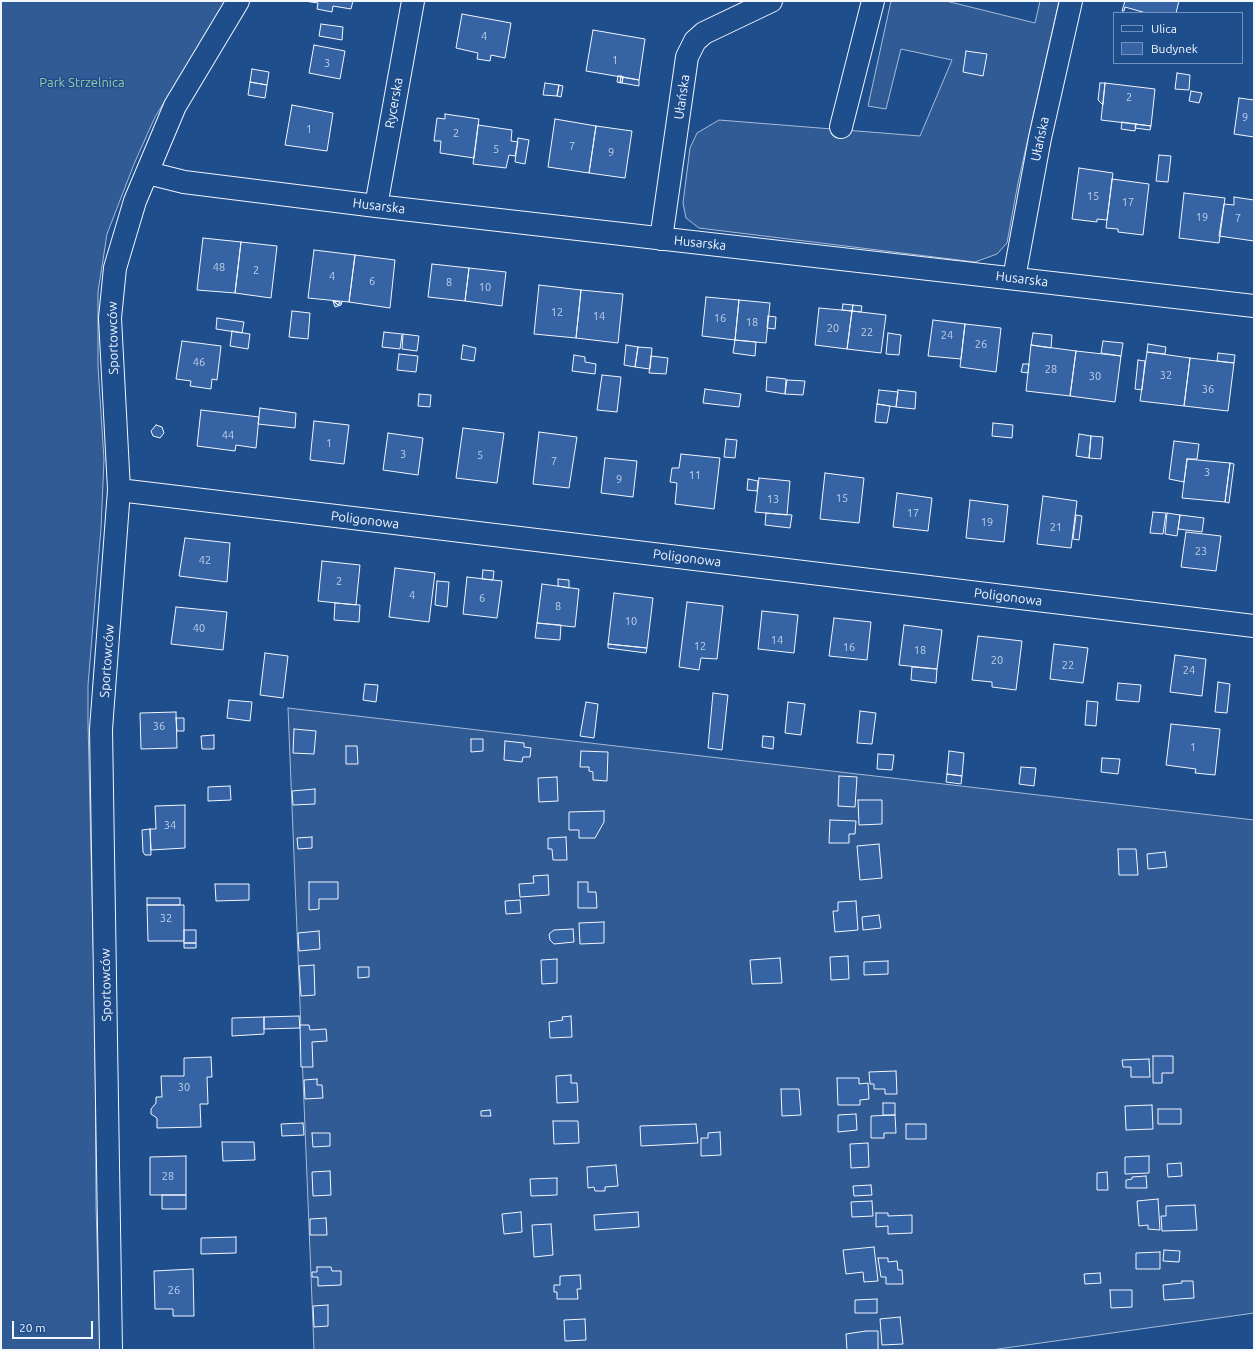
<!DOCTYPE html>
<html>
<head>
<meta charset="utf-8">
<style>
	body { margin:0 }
	#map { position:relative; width:1255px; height:1351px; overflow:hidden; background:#1f4e8c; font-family:Ubuntu,sans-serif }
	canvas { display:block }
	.frame { position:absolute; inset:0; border:2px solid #f2f6ff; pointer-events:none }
	.legend { position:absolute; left:1113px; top:12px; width:130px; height:52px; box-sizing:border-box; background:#1f4e8c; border:1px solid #7391ba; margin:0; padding:5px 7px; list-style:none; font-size:12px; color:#f2f6ff }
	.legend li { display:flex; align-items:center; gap:8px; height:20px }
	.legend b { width:20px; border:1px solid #7391ba }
	.scale { position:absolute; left:12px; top:1321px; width:81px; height:18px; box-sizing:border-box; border:2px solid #f2f6ff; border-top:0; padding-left:5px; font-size:12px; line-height:14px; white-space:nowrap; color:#f2f6ff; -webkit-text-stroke:3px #1f4e8c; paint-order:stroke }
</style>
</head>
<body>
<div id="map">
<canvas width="1255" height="1351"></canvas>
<div class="frame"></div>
<ul class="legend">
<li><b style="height:5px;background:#1f4e8c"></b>Ulica</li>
<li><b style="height:11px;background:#3563a3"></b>Budynek</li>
</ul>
<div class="scale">20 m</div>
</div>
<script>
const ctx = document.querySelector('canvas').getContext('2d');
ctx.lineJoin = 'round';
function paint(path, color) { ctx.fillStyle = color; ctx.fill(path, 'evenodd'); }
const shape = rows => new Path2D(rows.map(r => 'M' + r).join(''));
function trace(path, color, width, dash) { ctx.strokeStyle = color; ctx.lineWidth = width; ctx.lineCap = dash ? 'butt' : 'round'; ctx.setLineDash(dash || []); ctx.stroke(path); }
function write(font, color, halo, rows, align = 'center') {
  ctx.font = font + ' Ubuntu,sans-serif'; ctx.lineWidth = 3; ctx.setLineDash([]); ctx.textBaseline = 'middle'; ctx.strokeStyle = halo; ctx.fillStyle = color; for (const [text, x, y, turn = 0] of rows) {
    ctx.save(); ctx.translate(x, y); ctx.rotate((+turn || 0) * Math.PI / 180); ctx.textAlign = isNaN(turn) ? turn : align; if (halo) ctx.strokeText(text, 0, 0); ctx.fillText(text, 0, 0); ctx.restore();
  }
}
const built = shape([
	[1,1,227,1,155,117,134,164,107,234,98,292,98,366,104,460,101,528,88,685,88,722,95,1022,96,1205,100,1350,1,1350,1,1],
	[891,1,946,1,1035,23,1040,1,1059,1,1018,183,1007,243,997,254,975,262,699,228,686,218,683,203,690,148,697,133,719,120,920,136,952,60,901,49,886,109,868,106,891,1],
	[288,708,1254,820,1254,1313,991,1350,314,1350,288,708]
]);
paint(built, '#305b95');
trace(built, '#a8bbd7', 1);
const building = shape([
	[304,1,353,1,351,9,333,6,332,12,317,9,318,3,304,1],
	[1125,1,1179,1,1176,13,1146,13,1125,7,1124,11,1122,11,1125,1],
	[462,14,511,23,505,58,491,55,490,61,477,59,478,53,456,48,462,14],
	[321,24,343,27,342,40,319,36,321,24],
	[593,30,645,39,639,80,586,71,593,30],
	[314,45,345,51,340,79,309,73,314,45],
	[966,51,987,54,983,76,963,72,966,51],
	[252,69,269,72,267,85,250,82,252,69],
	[1177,73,1190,75,1189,90,1175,89,1177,73],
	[618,76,621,76,620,83,617,82,618,76],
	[621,76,623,77,622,83,620,83,621,76],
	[623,77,639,80,639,86,622,83,623,77],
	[250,82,267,85,265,98,248,95,250,82],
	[545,83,559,85,557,96,543,95,545,83],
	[1100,83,1105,83,1103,105,1098,100,1100,83],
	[1105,83,1155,89,1151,126,1101,120,1105,83],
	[559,85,563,86,561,97,557,96,559,85],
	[1191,91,1202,93,1199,103,1189,101,1191,91],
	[1239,98,1254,100,1254,137,1234,134,1239,98],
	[292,105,333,113,327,151,285,145,292,105],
	[445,114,479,119,474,158,440,153,441,141,434,141,437,118,445,119,445,114],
	[555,119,596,126,589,173,548,167,555,119],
	[1122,122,1136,124,1135,131,1121,129,1122,122],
	[1136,124,1151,126,1150,130,1135,128,1136,124],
	[478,125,512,130,511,141,518,142,515,156,509,155,506,168,473,164,478,125],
	[596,126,632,131,625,178,589,173,596,126],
	[518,138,529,140,525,164,515,162,518,138],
	[1159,155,1171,156,1168,182,1156,181,1159,155],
	[1079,168,1113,173,1107,220,1097,219,1097,222,1072,219,1079,168],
	[1112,179,1149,184,1143,235,1118,232,1118,229,1106,228,1112,179],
	[1184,193,1225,198,1219,243,1179,238,1184,193],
	[1234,197,1254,200,1254,241,1219,236,1224,204,1234,205,1234,197],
	[203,238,241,242,235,293,197,290,203,238],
	[241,242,277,246,271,298,235,293,241,242],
	[314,250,355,255,349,302,308,298,314,250],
	[355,255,395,260,390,308,349,302,355,255],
	[432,264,469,268,465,301,428,297,432,264],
	[469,268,506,272,502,306,465,301,469,268],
	[539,285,581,290,576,338,534,334,539,285],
	[581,290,623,294,618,343,576,338,581,290],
	[706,297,739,300,735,340,702,336,706,297],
	[739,300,770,303,766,343,735,340,739,300],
	[333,301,338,305,342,302,341,305,335,307,333,301],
	[334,301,340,302,338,305,334,301],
	[843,304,853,305,852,311,842,310,843,304],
	[853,305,862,306,861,312,852,311,853,305],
	[819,308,852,311,847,349,815,345,819,308],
	[292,311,310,313,308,339,289,337,292,311],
	[852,311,886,315,881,353,847,349,852,311],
	[768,316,776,317,775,329,767,328,768,316],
	[217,318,244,322,242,333,216,329,217,318],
	[933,320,965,324,961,359,928,356,933,320],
	[965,324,1001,328,996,372,960,367,965,324],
	[232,331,250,334,248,349,230,346,232,331],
	[384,332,402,334,400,349,382,347,384,332],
	[888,333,901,335,899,355,886,354,888,333],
	[1033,333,1052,335,1051,348,1031,345,1033,333],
	[403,334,419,336,417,351,402,349,403,334],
	[735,340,756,342,755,356,733,353,735,340],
	[182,341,221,346,217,380,212,379,211,389,190,386,191,381,176,379,182,341],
	[1103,341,1123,343,1121,356,1101,353,1103,341],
	[1148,344,1166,347,1165,354,1147,352,1148,344],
	[463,345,476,348,474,361,461,359,463,345],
	[626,345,638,347,635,367,624,365,626,345],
	[1031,345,1076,351,1070,396,1026,391,1031,345],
	[638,347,652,348,650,369,635,367,638,347],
	[1076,351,1121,356,1115,402,1070,396,1076,351],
	[1147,352,1190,358,1184,406,1140,401,1147,352],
	[1218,353,1235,355,1234,363,1217,361,1218,353],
	[399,354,418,356,416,372,397,370,399,354],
	[574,355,585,357,585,362,596,364,595,374,572,371,574,355],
	[651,356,668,358,666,374,649,373,651,356],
	[1190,358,1234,363,1228,411,1184,406,1190,358],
	[1138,360,1145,361,1142,390,1135,389,1138,360],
	[1023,364,1029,364,1028,373,1021,372,1023,364],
	[602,375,621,377,617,412,597,410,602,375],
	[767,377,786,379,785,394,766,391,767,377],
	[787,380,805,381,803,395,785,394,787,380],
	[705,389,741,394,739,407,703,403,705,389],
	[879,390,898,392,896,407,877,404,879,390],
	[898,390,916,392,915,409,896,407,898,390],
	[419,394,431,395,430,407,418,406,419,394],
	[877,404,890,406,887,423,875,422,877,404],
	[260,408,296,413,295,428,258,424,260,408],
	[201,410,259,417,256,448,236,445,235,451,197,446,201,410],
	[314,421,349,425,344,464,310,460,314,421],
	[993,423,1013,425,1012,438,992,436,993,423],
	[156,425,162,427,164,433,160,438,153,436,151,431,156,425],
	[463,428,504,433,497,483,456,478,463,428],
	[539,432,577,437,569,488,533,484,539,432],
	[388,433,423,438,418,475,383,470,388,433],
	[1079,434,1091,436,1089,458,1076,456,1079,434],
	[1091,436,1103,437,1101,459,1089,458,1091,436],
	[726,439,737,440,735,458,724,457,726,439],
	[1174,441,1199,444,1197,459,1187,459,1184,482,1169,479,1174,441],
	[681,454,720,458,714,509,675,504,677,483,670,482,672,468,679,468,681,454],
	[605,458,637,461,633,497,601,493,605,458],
	[1187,459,1230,463,1225,502,1182,498,1187,459],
	[1230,463,1234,464,1229,503,1225,502,1230,463],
	[825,473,864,478,859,523,820,519,825,473],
	[759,478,790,481,787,515,755,512,759,478],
	[748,479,758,481,757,491,747,490,748,479],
	[897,493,932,498,928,531,893,527,897,493],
	[1043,496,1077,501,1071,548,1037,544,1043,496],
	[970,500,1008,505,1004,542,966,538,970,500],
	[1153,512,1166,513,1163,534,1150,533,1153,512],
	[766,513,792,515,790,528,765,525,766,513],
	[1167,513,1180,515,1177,536,1165,534,1167,513],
	[1076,515,1082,516,1079,540,1073,539,1076,515],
	[1180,515,1204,518,1202,532,1178,529,1180,515],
	[1186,532,1221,536,1216,571,1181,567,1186,532],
	[185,538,230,543,227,582,179,576,185,538],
	[322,561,360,565,356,605,318,601,322,561],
	[395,568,435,573,429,622,389,617,395,568],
	[483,570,494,571,493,580,482,579,483,570],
	[467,577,502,581,497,618,463,614,467,577],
	[558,579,569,580,569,588,558,586,558,579],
	[437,581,449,582,447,607,435,605,437,581],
	[542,584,579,589,575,627,537,623,542,584],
	[614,593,653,598,647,648,608,644,614,593],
	[687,602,723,606,717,659,701,658,699,670,679,667,687,602],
	[335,603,360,605,359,622,334,620,335,603],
	[176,607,227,612,223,650,171,644,176,607],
	[762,611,798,615,794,653,758,649,762,611],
	[834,618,871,622,867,660,829,656,834,618],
	[537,623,561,625,560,640,535,638,537,623],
	[904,625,942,630,937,669,899,665,904,625],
	[978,636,1022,641,1016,690,992,687,992,682,972,680,978,636],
	[608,644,647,648,646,653,608,648,608,644],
	[1054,644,1088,648,1083,683,1050,679,1054,644],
	[265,653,288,656,283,698,260,695,265,653],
	[1175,655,1206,659,1202,696,1170,692,1175,655],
	[912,667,937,669,936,683,911,680,912,667],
	[1218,682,1230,684,1227,713,1215,712,1218,682],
	[1118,683,1141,685,1139,702,1116,700,1118,683],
	[365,684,378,685,376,702,363,700,365,684],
	[713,693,728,695,722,750,708,748,713,693],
	[229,700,252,702,250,721,227,718,229,700],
	[1087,701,1098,702,1096,726,1085,725,1087,701],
	[586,702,598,704,594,738,580,736,586,702],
	[788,702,805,704,801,735,785,733,788,702],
	[860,711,876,713,872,744,857,743,860,711],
	[176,712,177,748,141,749,140,713,176,712],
	[176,718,184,718,184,731,177,731,176,718],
	[1171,724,1220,729,1215,775,1195,773,1196,769,1166,765,1171,724],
	[294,729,316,731,314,754,293,753,294,729],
	[214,735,214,749,202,749,201,736,214,735],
	[763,736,774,737,773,749,762,747,763,736],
	[471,739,483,739,483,751,471,752,471,739],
	[505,741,524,743,524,747,531,748,530,757,523,757,522,762,504,760,505,741],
	[346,746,357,746,358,764,346,764,346,746],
	[581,751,608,752,607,781,593,780,593,772,589,771,589,767,580,767,581,751],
	[949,751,964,753,962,776,947,774,949,751],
	[878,754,894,755,892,770,877,769,878,754],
	[1102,758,1120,759,1118,774,1101,772,1102,758],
	[1021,767,1036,768,1034,786,1019,784,1021,767],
	[947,774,962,776,961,784,946,782,947,774],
	[839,776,857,777,855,807,838,806,839,776],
	[557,777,558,801,539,802,538,778,557,777],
	[230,786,231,800,208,801,208,787,230,786],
	[315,789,315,804,293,805,292,791,315,789],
	[858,800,882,800,882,824,859,825,858,800],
	[185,805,185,848,151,850,150,829,156,829,155,806,185,805],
	[604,811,604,822,595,838,579,838,579,830,569,830,569,812,604,811],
	[830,820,856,821,855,834,849,834,849,843,829,843,830,820],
	[150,829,151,855,145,855,143,852,142,830,150,829],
	[312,837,312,848,298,849,297,838,312,837],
	[566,837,567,860,553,860,552,849,548,849,548,838,566,837],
	[879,844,882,878,860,880,857,846,879,844],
	[1118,849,1136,849,1138,875,1119,875,1118,849],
	[1165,852,1167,867,1148,869,1147,854,1165,852],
	[548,875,549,895,520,897,519,884,534,883,533,876,548,875],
	[309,882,338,882,338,899,319,899,319,909,309,910,309,882],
	[578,882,588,882,588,892,596,892,597,908,578,908,578,882],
	[215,884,249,884,249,900,216,901,215,884],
	[147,898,180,898,180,905,147,905,147,898],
	[520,900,521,913,506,914,505,901,520,900],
	[856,901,858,930,835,932,833,911,838,911,838,902,856,901],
	[147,905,184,905,184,941,148,941,147,905],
	[879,915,881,928,863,930,862,917,879,915],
	[604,922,604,943,580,944,579,923,604,922],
	[573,929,574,942,554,944,550,940,549,934,554,930,573,929],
	[184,930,196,930,196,943,184,943,184,930],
	[319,931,320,949,299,951,298,933,319,931],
	[184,943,196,943,196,948,184,948,184,943],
	[848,956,849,979,831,980,830,957,848,956],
	[780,958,782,983,752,984,750,960,780,958],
	[557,959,557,983,542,984,541,960,557,959],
	[888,961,888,974,864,975,864,962,888,961],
	[314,965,315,995,301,996,299,966,314,965],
	[358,967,369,967,369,977,358,978,358,967],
	[299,1016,300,1028,264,1029,264,1017,299,1016],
	[571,1016,572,1037,550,1038,549,1022,563,1020,562,1017,571,1016],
	[264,1017,264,1034,232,1036,232,1018,264,1017],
	[300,1025,309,1025,310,1030,326,1029,327,1041,312,1042,313,1067,301,1067,300,1025],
	[1153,1056,1173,1056,1173,1073,1162,1073,1162,1083,1153,1083,1153,1056],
	[211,1057,212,1077,207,1077,208,1104,200,1104,201,1127,157,1128,157,1118,151,1114,151,1109,156,1103,156,1097,162,1097,161,1076,184,1076,184,1058,211,1057],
	[1149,1059,1150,1077,1131,1077,1131,1067,1123,1067,1122,1060,1149,1059],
	[896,1071,897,1094,885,1094,885,1089,874,1089,874,1084,870,1084,869,1072,896,1071],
	[571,1075,571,1083,577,1083,578,1102,557,1103,556,1076,571,1075],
	[837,1078,859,1078,859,1084,868,1083,869,1099,860,1100,860,1105,838,1105,837,1078],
	[317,1079,317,1085,322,1085,323,1098,305,1099,304,1080,317,1079],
	[781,1089,799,1089,801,1115,782,1116,781,1089],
	[883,1103,895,1103,895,1115,883,1115,883,1103],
	[1152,1105,1153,1129,1126,1130,1125,1106,1152,1105],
	[1158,1109,1181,1109,1181,1124,1158,1124,1158,1109],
	[490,1110,491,1116,481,1116,481,1111,490,1110],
	[856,1114,857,1130,838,1132,838,1115,856,1114],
	[895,1115,896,1133,884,1133,884,1138,871,1138,871,1116,895,1115],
	[553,1121,578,1121,579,1143,554,1144,553,1121],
	[303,1123,304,1135,282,1136,281,1124,303,1123],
	[696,1124,698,1143,641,1146,640,1126,696,1124],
	[906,1124,926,1124,926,1139,906,1139,906,1124],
	[720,1132,721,1155,701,1156,701,1138,708,1138,708,1133,720,1132],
	[312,1133,330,1133,330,1146,313,1147,312,1133],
	[222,1142,254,1142,255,1160,223,1161,222,1142],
	[868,1143,869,1167,851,1168,850,1144,868,1143],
	[186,1156,186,1195,150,1195,150,1157,186,1156],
	[1149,1156,1149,1173,1125,1174,1125,1157,1149,1156],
	[1181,1163,1182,1176,1168,1177,1167,1164,1181,1163],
	[616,1165,618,1186,605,1187,605,1191,595,1191,594,1187,588,1188,587,1167,616,1165],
	[330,1171,331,1195,313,1196,312,1172,330,1171],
	[1107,1172,1108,1190,1097,1190,1097,1173,1107,1172],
	[1146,1176,1147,1188,1126,1188,1126,1180,1132,1179,1132,1177,1146,1176],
	[557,1178,557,1195,531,1196,530,1179,557,1178],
	[871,1185,872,1195,854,1196,853,1186,871,1185],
	[162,1195,186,1195,186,1209,162,1209,162,1195],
	[1158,1199,1160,1230,1148,1229,1148,1225,1139,1226,1137,1201,1158,1199],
	[872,1201,873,1216,852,1217,851,1202,872,1201],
	[1195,1205,1197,1230,1162,1231,1161,1216,1166,1216,1166,1206,1195,1205],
	[521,1212,522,1232,504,1234,502,1214,521,1212],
	[638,1212,639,1227,595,1230,594,1215,638,1212],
	[876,1213,888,1213,888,1216,912,1215,912,1233,888,1234,888,1226,876,1227,876,1213],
	[326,1218,327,1235,310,1235,310,1219,326,1218],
	[551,1224,553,1255,534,1257,532,1225,551,1224],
	[236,1237,236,1253,201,1254,201,1238,236,1237],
	[874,1247,878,1281,864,1282,863,1272,846,1274,843,1250,874,1247],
	[1164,1250,1180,1251,1179,1262,1163,1261,1164,1250],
	[1160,1252,1160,1269,1136,1269,1136,1253,1160,1252],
	[878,1258,888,1258,888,1262,897,1261,898,1270,902,1270,903,1284,886,1284,886,1277,881,1277,878,1258],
	[317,1267,331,1267,332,1271,341,1271,341,1285,318,1286,318,1277,312,1277,312,1272,317,1272,317,1267],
	[193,1269,194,1316,173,1316,173,1309,155,1309,154,1271,193,1269],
	[1100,1273,1101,1283,1085,1284,1084,1274,1100,1273],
	[580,1275,581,1289,577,1289,578,1299,557,1299,557,1292,554,1292,554,1285,560,1285,560,1276,580,1275],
	[1182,1281,1193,1281,1194,1298,1164,1300,1163,1285,1182,1283,1182,1281],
	[1110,1290,1132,1290,1132,1307,1111,1308,1110,1290],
	[877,1299,877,1313,855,1313,855,1300,877,1299],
	[328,1305,328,1326,314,1327,313,1306,328,1305],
	[900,1317,903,1344,882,1345,880,1319,900,1317],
	[585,1319,586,1340,565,1341,564,1320,585,1319],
	[866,1331,878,1331,878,1350,847,1350,846,1334,866,1331]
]);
paint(building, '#3563a3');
trace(building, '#f2f6ff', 1);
const minor = shape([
	[841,127,873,1],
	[148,173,184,182,376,206,1254,306],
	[376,206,413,1],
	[661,239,687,57,695,41,704,33,771,1],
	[1014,278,1040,138,1071,1],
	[119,490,1254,626],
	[111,1350,101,729,119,490,110,318,115,268,135,201,175,106,238,1]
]);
trace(minor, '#f2f6ff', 24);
trace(minor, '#1f4e8c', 22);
write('11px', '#c3d1e8', null, [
	["4",484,36],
	["1",615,60],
	["3",327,63],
	["2",1129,97],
	["9",1245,117],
	["1",309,129],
	["2",456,133],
	["7",572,146],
	["5",496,149],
	["9",611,152],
	["15",1093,196],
	["17",1128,202],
	["19",1202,217],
	["7",1238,218],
	["48",219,267],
	["2",256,270],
	["4",332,276],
	["6",372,281],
	["8",449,282],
	["10",485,287],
	["12",557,312],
	["14",599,316],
	["16",720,318],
	["18",752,322],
	["20",833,328],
	["22",867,332],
	["24",947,335],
	["26",981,344],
	["46",199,362],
	["28",1051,369],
	["32",1166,375],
	["30",1095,376],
	["36",1208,389],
	["44",228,435],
	["1",329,443],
	["3",403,454],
	["5",480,455],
	["7",554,461],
	["3",1207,472],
	["11",695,475],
	["9",619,479],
	["15",842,498],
	["13",773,499],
	["17",913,513],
	["19",987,522],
	["21",1056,527],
	["23",1201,551],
	["42",205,560],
	["2",339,581],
	["4",412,595],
	["6",482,598],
	["8",558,606],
	["10",631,621],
	["40",199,628],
	["14",777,640],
	["12",700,646],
	["16",849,647],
	["18",920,650],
	["20",997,660],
	["22",1068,665],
	["24",1189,670],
	["36",159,726],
	["1",1193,747],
	["34",170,825],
	["32",166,918],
	["30",184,1087],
	["28",168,1176],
	["26",174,1290]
]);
write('13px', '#97c8a6', '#1f4e8c', [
	["Park Strzelnica",82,83]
]);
write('13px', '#f2f6ff', '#1f4e8c', [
	["Ułańska",682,97,-82],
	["Rycerska",394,103,-80],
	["Ułańska",1040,139,-78],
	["Husarska",379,206,7],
	["Husarska",700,243,6],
	["Husarska",1022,279,7],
	["Sportowców",113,338,-91],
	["Poligonowa",365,520,7],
	["Poligonowa",687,558,7],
	["Poligonowa",1008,597,7],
	["Sportowców",107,661,-86],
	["Sportowców",106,985,-91]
]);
</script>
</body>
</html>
